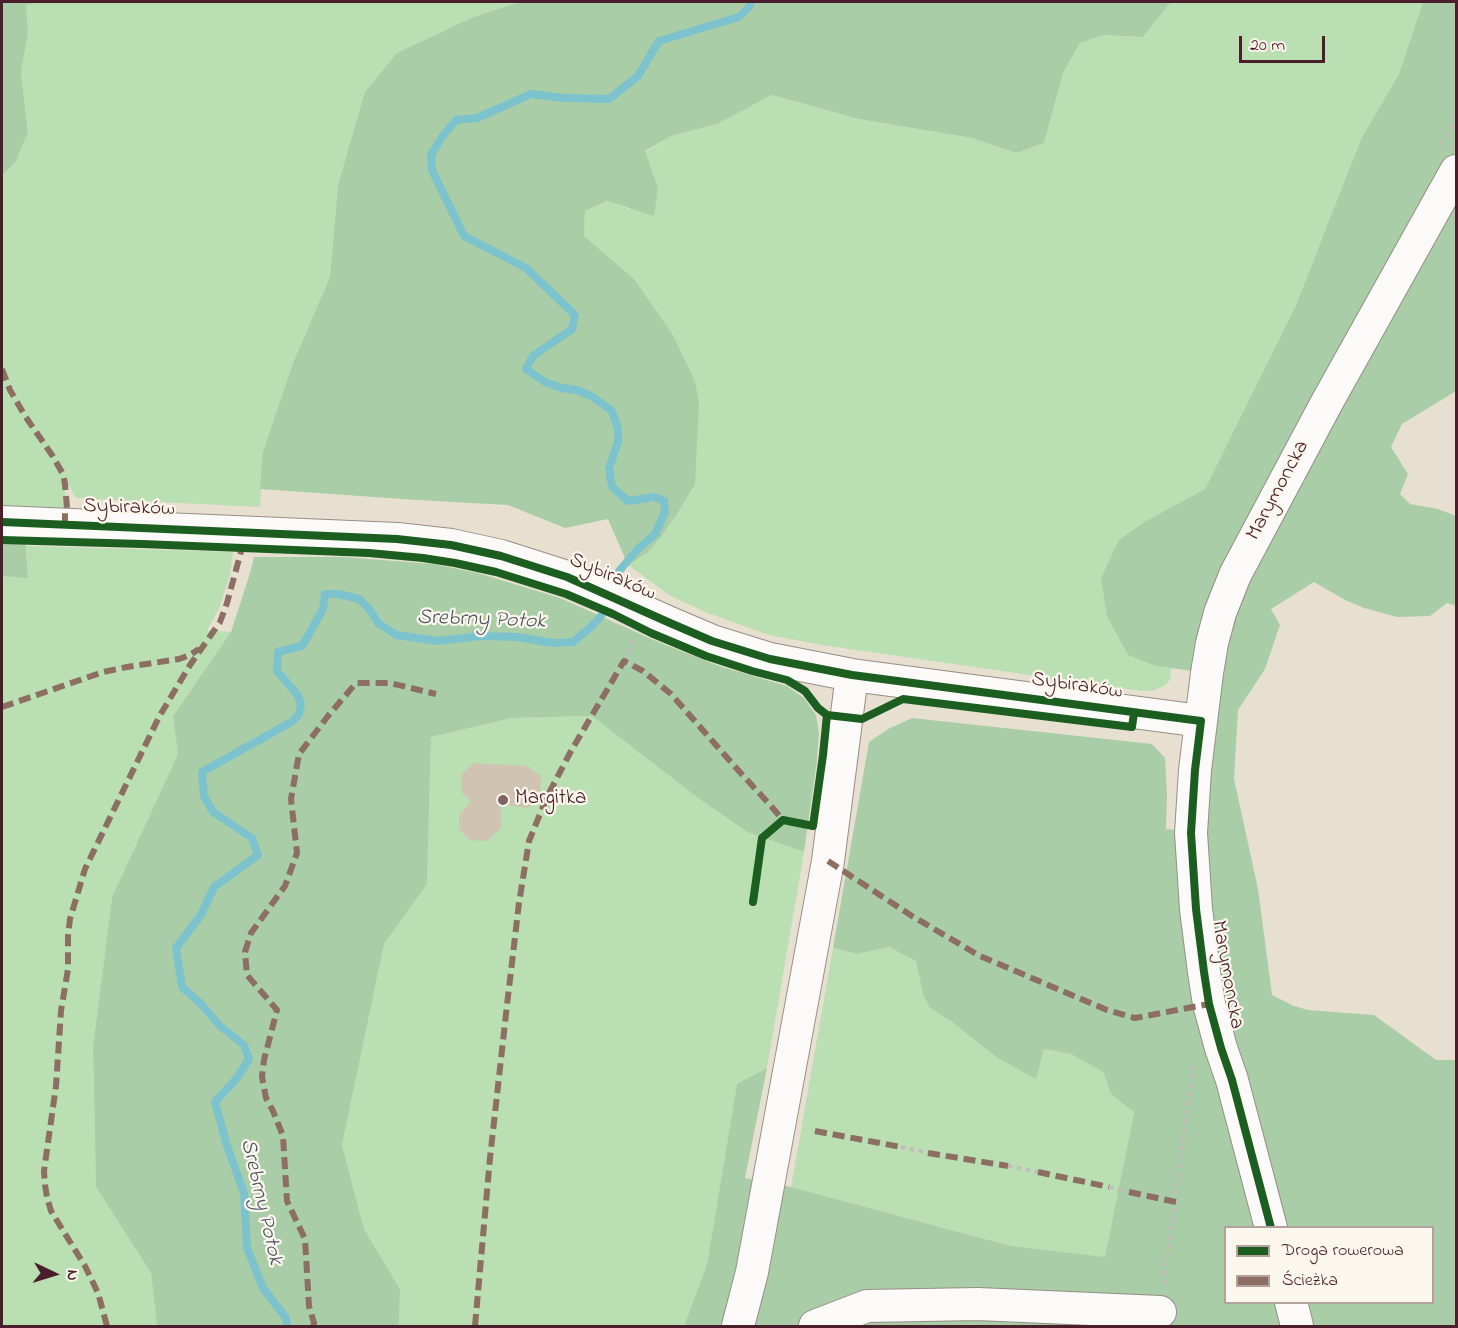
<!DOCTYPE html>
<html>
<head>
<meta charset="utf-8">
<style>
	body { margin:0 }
	#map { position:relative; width:1458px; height:1328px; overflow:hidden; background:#e7e0d0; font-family:"Indie Flower",sans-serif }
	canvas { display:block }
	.frame { position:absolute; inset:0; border:3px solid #4a1f2b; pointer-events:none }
	.legend { position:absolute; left:1224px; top:1226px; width:210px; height:78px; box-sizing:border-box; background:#fbf7ec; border:2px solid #b4a19f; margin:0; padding:8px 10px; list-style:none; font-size:18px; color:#4a1f2b }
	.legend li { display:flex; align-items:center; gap:12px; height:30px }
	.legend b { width:30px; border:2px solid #b4a19f }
	.north { position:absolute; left:24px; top:1244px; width:60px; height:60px; -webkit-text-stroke:4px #fbf7ec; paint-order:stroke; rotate:94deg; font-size:16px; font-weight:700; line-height:24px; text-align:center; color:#4a1f2b }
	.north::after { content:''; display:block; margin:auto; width:21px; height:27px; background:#4a1f2b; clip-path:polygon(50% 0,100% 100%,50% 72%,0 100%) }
	.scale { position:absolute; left:1239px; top:36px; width:86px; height:27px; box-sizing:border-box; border:3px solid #4a1f2b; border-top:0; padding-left:8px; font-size:18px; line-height:21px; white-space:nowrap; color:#4a1f2b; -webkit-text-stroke:4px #fbf7ec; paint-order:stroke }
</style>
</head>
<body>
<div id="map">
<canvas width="1458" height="1328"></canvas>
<div class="frame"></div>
<ul class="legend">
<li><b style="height:8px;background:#1b5e20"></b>Droga rowerowa</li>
<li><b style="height:8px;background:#8d6e63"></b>Ścieżka</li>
</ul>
<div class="north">N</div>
<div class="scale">20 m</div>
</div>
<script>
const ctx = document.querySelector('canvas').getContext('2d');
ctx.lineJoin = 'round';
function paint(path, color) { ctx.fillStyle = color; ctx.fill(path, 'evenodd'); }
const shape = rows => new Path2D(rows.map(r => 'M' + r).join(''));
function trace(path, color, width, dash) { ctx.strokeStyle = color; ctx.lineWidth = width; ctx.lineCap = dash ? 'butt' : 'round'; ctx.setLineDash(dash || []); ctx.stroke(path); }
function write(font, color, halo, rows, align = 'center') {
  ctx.font = font + ' "Indie Flower",sans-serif'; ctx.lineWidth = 4.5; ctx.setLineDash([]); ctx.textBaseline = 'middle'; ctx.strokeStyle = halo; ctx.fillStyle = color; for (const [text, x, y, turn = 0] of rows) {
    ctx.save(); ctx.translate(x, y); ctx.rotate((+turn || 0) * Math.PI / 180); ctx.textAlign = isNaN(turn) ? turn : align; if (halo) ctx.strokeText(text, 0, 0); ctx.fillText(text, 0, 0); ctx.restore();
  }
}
paint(shape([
	[37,2,519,2,471,18,397,53,338,185,330,277,293,363,263,452,260,507,76,498,64,477,67,508,65,512,2,508,2,175,15,163,28,132,21,73,28,32,26,4],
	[1171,2,1423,2,1399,74,1361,139,1296,305,1205,489,1146,521,1156,666,1171,668,1170,680,1164,686,1152,691,1134,690,822,645,769,635,705,612,669,595,628,565,646,553,661,537,679,511,695,484,695,381,673,335,635,280,584,236,585,211,607,201,629,209,658,188,645,152,671,136,717,124,772,95,859,119,972,138,1016,153,1044,143,1063,73,1080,43,1103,35,1143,37],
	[26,546,233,552,230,575,219,609,207,630,231,632,173,716,178,754,112,897,93,1047,96,1187,151,1273,157,1326,2,1326,2,576,28,577],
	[592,716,698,798,747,832,804,852,767,1068,737,1085,707,1264,684,1326,399,1326,400,1289,364,1229,342,1145,384,943,427,884,431,737,512,718],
	[889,947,916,961,923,995,930,1008,952,1022,1036,1078,1044,1049,1071,1054,1103,1072,1111,1094,1134,1111,1105,1258,1011,1246,791,1187,833,948,857,954]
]), '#b9dfb3');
paint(shape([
	[2,2,37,2,26,5,28,32,21,73,28,132,15,163,2,175],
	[519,2,1171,2,1143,37,1103,35,1080,43,1063,73,1044,143,1016,153,972,138,859,119,772,95,717,124,671,136,645,151,658,188,654,216,607,201,585,211,584,236,635,280,673,335,695,381,699,403,695,484,679,511,661,537,647,553,628,565,608,519,565,528,508,505,417,500,260,489,263,452,293,363,330,277,338,185,365,92,397,53,471,18],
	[1423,2,1456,2,1456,391,1402,424,1391,447,1408,474,1400,494,1410,504,1438,509,1456,516,1456,606,1447,603,1430,616,1397,617,1364,608,1345,600,1314,582,1271,609,1280,625,1265,669,1238,710,1234,779,1258,889,1272,995,1294,1006,1308,1010,1374,1015,1436,1060,1456,1060,1456,1326,684,1326,707,1264,737,1084,767,1068,745,1178,791,1187,1011,1246,1105,1257,1134,1112,1111,1094,1103,1072,1071,1054,1044,1049,1036,1079,998,1058,952,1022,930,1008,923,995,916,961,889,947,857,954,833,948,869,742,888,729,912,718,1152,744,1165,758,1167,794,1166,829,1191,832,1207,673,1156,666,1128,655,1107,616,1101,578,1119,540,1146,521,1205,489,1296,305,1361,139,1399,74],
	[1226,1228,1432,1228,1432,1302,1226,1302],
	[2,535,25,536,28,578,2,576],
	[254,557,343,557,433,564,478,573,560,598,656,641,719,666,787,686,804,698,816,715,819,732,817,761,804,852,747,832,698,798,592,716,512,718,431,737,427,884,384,944,342,1145,364,1229,400,1289,399,1326,157,1326,151,1273,96,1187,93,1047,112,897,178,754,173,716,231,632,251,570]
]), '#a9cda6');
trace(shape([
	[619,571,637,550,655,534,665,512,664,501,654,497,628,501,612,487,609,468,618,442,618,429,612,411,591,396,577,390,561,388,545,382,526,369,533,356,572,329,575,315,526,268,464,236,432,170,431,155,442,137,456,120,477,118,531,94,564,98,609,99,638,76,659,41,739,17,749,7,751,2],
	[287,1326,286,1318,263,1288,247,1248,244,1193,227,1146,215,1102,237,1078,249,1059,244,1045,219,1025,201,1004,182,987,176,948,201,915,214,887,258,855,252,838,213,812,204,796,202,772,293,721,299,714,301,704,297,694,277,671,278,652,302,646,323,609,325,594,338,594,359,599,370,610,378,623,396,635,438,641,481,636,518,637,552,643,573,642,591,627,601,616]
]), '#7dc3ce', 8);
paint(shape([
	[474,763,527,766,541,776,540,797,528,808,501,804,501,828,487,841,470,840,459,829,460,814,471,802,462,793,461,775]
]), '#d0c3b1');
const minor = shape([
	[2,522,397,539,451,545,501,556,567,577,670,623,712,641,770,659,852,675,1201,721],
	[1271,1228,1232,1080,1221,1048,1209,1004,1204,972,1196,909,1191,833,1195,770,1207,673,1212,643,1220,613,1235,575,1326,404,1456,171],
	[1291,1302,1297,1326],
	[738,1326,752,1272,828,861,852,675],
	[815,1326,867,1306,978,1304,1160,1312]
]);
trace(minor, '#978d87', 34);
trace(shape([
	[1441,145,1456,117],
	[624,661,633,639],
	[901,1147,928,1153],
	[1008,1166,1038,1172],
	[1109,1187,1129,1192],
	[1164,1284,1193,1065]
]), '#c2bcbb', 4, [4.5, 4.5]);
trace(minor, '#fbfaf8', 32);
trace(shape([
	[2,369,10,390,25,416,52,455,63,474,65,484,67,508,65,512,65,524],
	[2,707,103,672,127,667,179,659,190,655,199,649],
	[828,861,912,916,980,956,1107,1010,1135,1018,1209,1004],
	[815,1131,901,1147],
	[928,1153,1008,1166],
	[1038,1172,1109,1187],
	[1129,1192,1176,1202],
	[107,1326,98,1293,85,1266,51,1211,47,1197,45,1185,44,1171,56,1086,61,1011,68,969,68,936,70,919,85,869,159,717,190,665,220,622,227,603,242,548],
	[313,1326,314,1323,309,1306,305,1239,287,1201,283,1136,273,1111,266,1098,262,1077,264,1060,277,1010,247,975,245,952,251,933,285,886,297,853,291,799,299,754,328,716,356,683,390,683,436,694],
	[475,1326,490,1158,507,1005,519,903,529,841,547,797,571,751,624,661,643,671,671,694,738,770,771,806,783,820]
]), '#8d6e63', 6, [12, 6]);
trace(shape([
	[2,522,397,539,451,545,501,556,567,577,670,623,712,641,770,659,852,675,1201,721,1195,770,1191,833,1196,909,1204,972,1209,1004,1221,1048,1232,1080,1271,1228],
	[2,540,142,544,369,553,423,558,455,563,496,572,566,594,613,614,651,633,706,656,752,671,787,680,805,691,818,708,827,715,862,719,903,699,1132,727,1134,713],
	[753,902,762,838,783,820,813,826,823,755,827,715]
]), '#1b5e20', 8);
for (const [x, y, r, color] of [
	[503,800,6,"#816365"]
]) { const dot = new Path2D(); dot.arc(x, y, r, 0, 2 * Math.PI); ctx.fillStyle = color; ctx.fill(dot); trace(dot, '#fbf7ec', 2); }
write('21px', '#4a1f2b', '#fbf7ec', [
	["Marymoncka",1279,491,-62],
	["Sybiraków",129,509,2],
	["Sybiraków",612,578,23],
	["Sybiraków",1077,687,8],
	["Marymoncka",1226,975,80]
]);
write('21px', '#4a1f2b', '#fbf7ec', [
	["Margitka",515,800]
], 'left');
write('italic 22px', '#4c5464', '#fbf7ec', [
	["Srebrny Potok",481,621,2],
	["Srebrny Potok",260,1202,77]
]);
</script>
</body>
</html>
